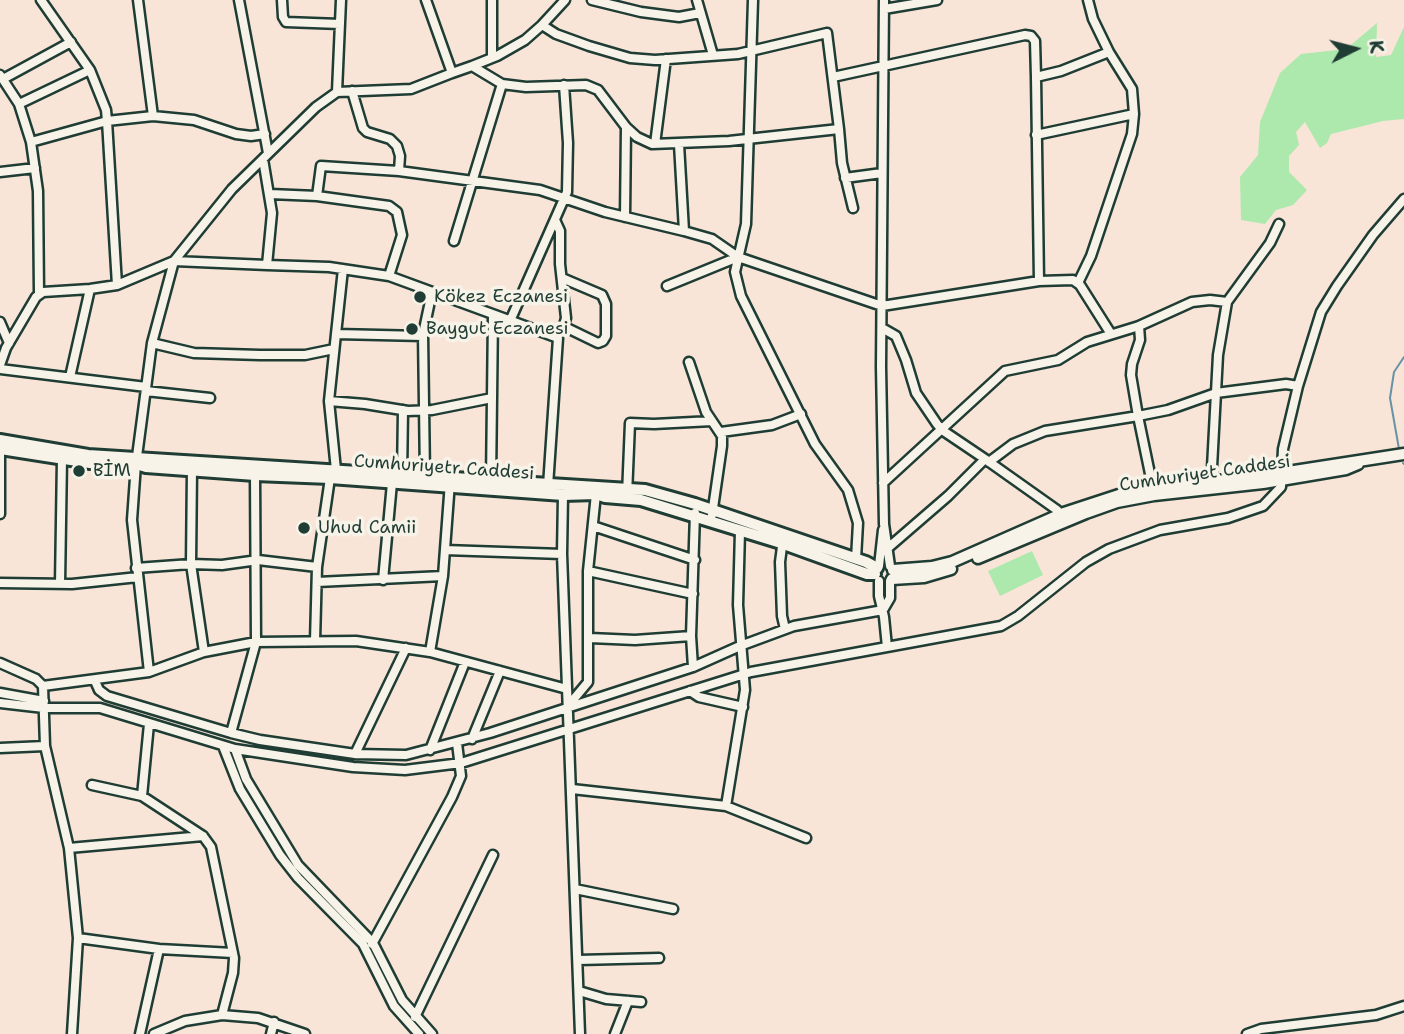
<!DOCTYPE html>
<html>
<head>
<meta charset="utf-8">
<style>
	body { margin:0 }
	#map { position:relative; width:1404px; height:1034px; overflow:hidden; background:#f8e5d7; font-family:"Shantell Sans",sans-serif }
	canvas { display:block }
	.north { position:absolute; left:1320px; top:14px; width:70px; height:70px; -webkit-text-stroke:5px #f7f3e8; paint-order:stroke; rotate:84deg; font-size:19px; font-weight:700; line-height:28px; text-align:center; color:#1f3d34 }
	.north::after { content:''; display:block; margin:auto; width:24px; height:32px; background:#1f3d34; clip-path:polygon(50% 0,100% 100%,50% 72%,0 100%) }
</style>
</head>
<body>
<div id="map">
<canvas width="1404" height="1034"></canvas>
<div class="north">K</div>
</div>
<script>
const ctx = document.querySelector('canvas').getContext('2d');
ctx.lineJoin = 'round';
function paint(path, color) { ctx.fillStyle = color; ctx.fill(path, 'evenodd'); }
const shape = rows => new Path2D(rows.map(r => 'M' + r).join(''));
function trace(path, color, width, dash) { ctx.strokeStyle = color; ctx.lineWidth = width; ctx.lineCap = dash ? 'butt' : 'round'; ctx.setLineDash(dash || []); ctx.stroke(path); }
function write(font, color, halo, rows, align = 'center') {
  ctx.font = font + ' "Shantell Sans",sans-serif'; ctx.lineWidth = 7; ctx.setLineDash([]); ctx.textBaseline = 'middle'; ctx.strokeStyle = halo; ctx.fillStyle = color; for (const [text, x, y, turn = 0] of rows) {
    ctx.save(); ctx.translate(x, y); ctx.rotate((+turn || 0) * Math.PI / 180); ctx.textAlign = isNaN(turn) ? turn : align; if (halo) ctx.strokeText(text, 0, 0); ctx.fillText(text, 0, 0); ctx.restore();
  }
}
paint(shape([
	[1377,23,1376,57,1391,55,1404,27,1404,119,1383,121,1331,134,1327,143,1320,148,1305,122,1296,132,1299,145,1289,156,1289,172,1307,190,1293,205,1276,210,1265,224,1241,220,1240,177,1258,155,1260,122,1280,73,1301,54,1346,49],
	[1032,551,1043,575,1000,596,988,571]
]), '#ade8ad');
trace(shape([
	[1399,449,1390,398,1394,372,1404,357],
	[1403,463,1404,464]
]), '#6792a7', 2);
const minor = shape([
	[41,0,90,70,106,110,107,121,153,116,138,0],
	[239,0,268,153],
	[282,0,283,17,286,22,340,24],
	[592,0,641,12,679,17,700,13],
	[697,0,713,55],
	[753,0,746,224,735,272,741,296,815,444,848,490,858,523,856,559],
	[884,0,881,367,884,524,890,566],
	[1088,0,1093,19,1109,52],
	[884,9,937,0],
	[492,58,492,0],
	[472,66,497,56,525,40,542,25],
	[452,73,472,66,502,84,454,241],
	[0,75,19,104,31,142,38,191,39,294],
	[833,77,1025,35,1031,36,1035,41,1036,77],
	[3,79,71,42],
	[502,84,526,87,586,85,598,90,626,127,637,137,652,144,729,141,839,129,827,33,738,54,655,60,630,58,589,46,556,34,542,25,565,0],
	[352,91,363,128,367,132,390,139,397,146,400,156,399,171],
	[337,92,341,0],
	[19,104,90,70],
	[153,116,194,120,236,134,251,136,265,134],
	[839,129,842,163,853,208],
	[1036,135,1134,114],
	[31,142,107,121,117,285],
	[655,144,666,59],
	[0,172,35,168],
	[845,178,882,173],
	[317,196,321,166,399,171,540,190,605,212,684,231,679,144],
	[625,217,626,127],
	[555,220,560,231,560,264,566,318,563,329],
	[684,231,712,239,738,257,882,306,1039,281,1073,280,1080,285,1111,334],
	[267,265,329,267,389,276,402,235,397,212,389,206,317,196,270,194],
	[343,269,336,334,423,336],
	[389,276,558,338,548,486],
	[562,278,602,295,606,304,606,336,603,341,598,343,565,327],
	[1039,281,1036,77,1061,71,1109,52,1132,89,1134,114,1132,134,1091,256,1078,283],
	[667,286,738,257],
	[510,321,567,192,568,143,564,85],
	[0,322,9,343],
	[882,328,896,336,906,360,916,393,937,424,942,430,985,459,948,496,889,547],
	[152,343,194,353,260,355,305,355,334,349],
	[689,362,706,412,722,436,722,446,712,515],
	[0,365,6,348,36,297,43,292,90,289,117,285,174,261,267,265,272,213,263,159],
	[0,369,146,387],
	[70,377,90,289],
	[1298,386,1321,312,1337,286,1373,235,1404,199],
	[146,391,210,398],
	[329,401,365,404,408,411,432,410,492,398],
	[721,432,772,425,801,414],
	[985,459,1057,510,1063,518],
	[989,462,1013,444,1045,431,1138,416,1131,375,1132,364,1140,340,1139,326],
	[192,469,191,564,204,652],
	[425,476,423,334,432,292],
	[402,477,403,410],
	[491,481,493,315],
	[883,483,1005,371,1058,360,1087,342,1139,326,1192,302,1210,300,1227,302],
	[1211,486,1218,355,1227,302,1270,243,1279,224],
	[563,495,562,554,580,1034],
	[627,495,630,423,654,424,712,421],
	[0,514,0,444],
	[593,526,695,560],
	[783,539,780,562,782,616,785,629],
	[445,550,562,554],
	[879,566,883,530],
	[136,568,191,564,222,565,258,560,317,567],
	[588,571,693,594],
	[383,580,392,483],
	[879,581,879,596,884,617,887,647],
	[317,582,443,576],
	[0,583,72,584,138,577],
	[60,584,62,458],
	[590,638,635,640,691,636],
	[315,641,317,567,330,478,336,470,329,401,336,334],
	[430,652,443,576,450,482],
	[0,663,36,679,43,686,45,746,69,848,78,938,72,1034],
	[693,667,691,636,695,513],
	[149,672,132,520,136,464,152,343,174,261,232,189,316,107,337,92,411,89,452,73,426,0],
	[95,681,99,690,107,696,231,733,260,740,355,754,406,755,490,733,693,667,740,646,794,626,883,610,890,598,890,581],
	[43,686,149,672,204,652,256,642,356,641,430,652,567,689],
	[690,691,699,697,743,707],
	[0,693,44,701],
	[0,703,44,708,100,708,235,749,353,767,405,770,461,763,751,672,1001,626,1018,616,1086,562,1109,549,1160,530,1228,518,1263,506,1281,487,1283,449,1298,386,1286,384,1216,393,1168,410,1138,416,1154,493],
	[568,706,588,682,588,571,596,494],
	[231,733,256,642,255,475],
	[472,739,500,671],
	[223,746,240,789,280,855,298,878,363,944,394,1006,419,1034],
	[0,748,45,746],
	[235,749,246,779,298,865,373,943,402,1000,432,1034],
	[430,750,465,662],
	[355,754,406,648],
	[92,785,142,796,203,836,211,847,234,958,233,973,222,1015],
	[572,789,726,806,745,690,738,605,740,531],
	[142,796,149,724],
	[726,806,806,838],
	[69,848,203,836],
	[575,889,673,909],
	[78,938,159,949,233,953],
	[372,944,452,797,461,776,457,743],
	[578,960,659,958],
	[579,991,606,999,641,1002],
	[415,1017,493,855],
	[140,1034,159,949],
	[154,1034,185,1021,222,1015,258,1018,305,1034],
	[271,1034,274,1022],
	[615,1034,628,1001],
	[1247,1034,1261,1029,1376,1015,1404,1006]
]);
const tertiary = shape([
	[978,558,1086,513,1117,502,1154,495,1263,483,1346,469,1358,464],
	[893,570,932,567,952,562,1061,514,1119,495,1153,488,1262,476,1404,454],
	[892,579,924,577,951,569]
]);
const secondary = shape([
	[0,440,88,455,645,490,695,504,866,562,877,568],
	[0,449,90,463,136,464,146,467,255,475,330,478,563,495,596,494,605,497,641,500,781,543,867,574,875,574]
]);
trace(minor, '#1f3d34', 13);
trace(tertiary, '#1f3d34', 15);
trace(secondary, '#1f3d34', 16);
trace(minor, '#f7f3e8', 8);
trace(tertiary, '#f7f3e8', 10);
trace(secondary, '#f7f3e8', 10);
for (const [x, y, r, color] of [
	[420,297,7,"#1f3d34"],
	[412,329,7,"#1f3d34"],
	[79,471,7,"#1f3d34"],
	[304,528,7,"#1f3d34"]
]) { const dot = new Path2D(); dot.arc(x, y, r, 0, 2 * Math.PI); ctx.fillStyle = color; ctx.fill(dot); trace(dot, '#f7f3e8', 2.5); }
write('18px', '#1f3d34', '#f7f3e8', [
	["Kökez Eczanesi",434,297],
	["Baygut Eczanesi",426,329],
	["BİM",93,471],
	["Uhud Camii",318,528]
], 'left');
write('18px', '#1f3d34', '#f7f3e8', [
	["Cumhuriyetr Caddesi",444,468,4],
	["Cumhuriyet Caddesi",1205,474,-8]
]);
</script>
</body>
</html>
